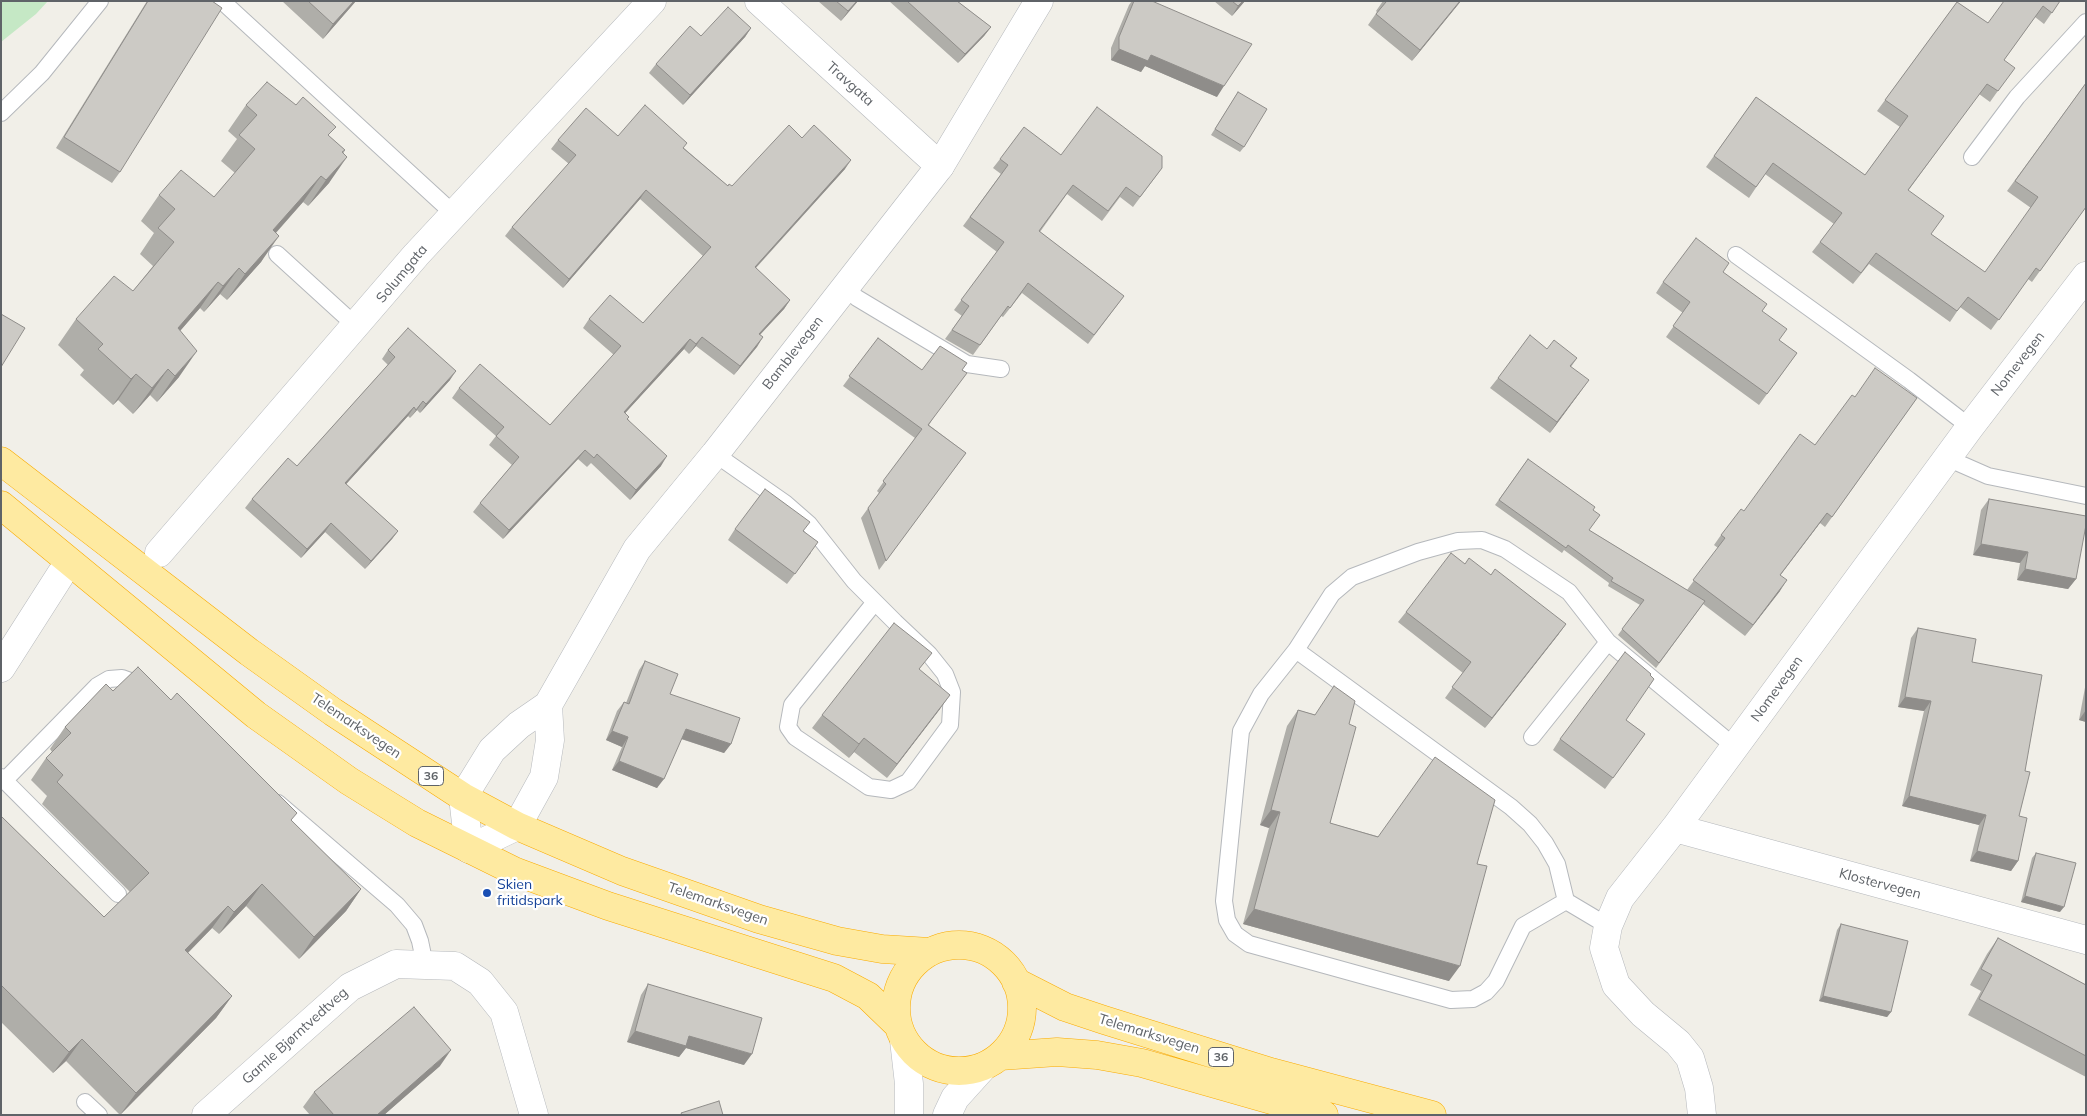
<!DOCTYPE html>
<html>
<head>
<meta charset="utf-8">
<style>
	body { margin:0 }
	#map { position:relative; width:2087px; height:1116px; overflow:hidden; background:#f1efe8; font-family:Mulish,sans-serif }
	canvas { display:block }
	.frame { position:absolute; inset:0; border:2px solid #5f6368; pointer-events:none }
</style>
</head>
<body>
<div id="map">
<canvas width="2087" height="1116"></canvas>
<div class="frame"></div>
</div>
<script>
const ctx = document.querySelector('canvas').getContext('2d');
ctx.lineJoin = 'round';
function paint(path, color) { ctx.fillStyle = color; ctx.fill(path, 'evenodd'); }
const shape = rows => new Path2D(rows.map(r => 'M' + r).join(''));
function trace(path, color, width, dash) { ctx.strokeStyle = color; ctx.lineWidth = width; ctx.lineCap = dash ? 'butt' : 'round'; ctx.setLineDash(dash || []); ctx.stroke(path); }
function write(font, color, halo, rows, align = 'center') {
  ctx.font = font + ' Mulish,sans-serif'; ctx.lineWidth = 4.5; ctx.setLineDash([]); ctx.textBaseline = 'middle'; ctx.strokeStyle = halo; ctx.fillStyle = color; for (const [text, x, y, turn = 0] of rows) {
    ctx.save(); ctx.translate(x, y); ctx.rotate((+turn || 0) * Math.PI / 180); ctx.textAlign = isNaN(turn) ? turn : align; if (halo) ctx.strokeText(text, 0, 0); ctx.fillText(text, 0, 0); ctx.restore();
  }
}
paint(shape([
	[1,1,48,1,36,14,1,42]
]), '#c5e8c5');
const service = shape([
	[222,1,454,214],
	[1,113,42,73,100,1],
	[1972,157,2017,97,2086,22],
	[277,254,356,326],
	[1736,255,1909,380,1970,427],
	[844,287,857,298,967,364,1001,369],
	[715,454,785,503,809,524,854,581,895,622,929,654,945,674,952,692,950,725,908,782,891,790,869,787,795,737,788,727,792,705,875,602],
	[1947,458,1988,476,2086,496],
	[1296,650,1511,807,1530,824,1545,843,1557,864,1566,901,1608,926],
	[1532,737,1608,642],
	[1,777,118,894],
	[5,780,97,686,109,679,122,678,144,686],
	[278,803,397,905,414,925,420,941,425,965],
	[1566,901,1523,926,1496,981,1486,992,1473,999,1451,1000,1249,944,1235,934,1227,920,1224,901,1241,731,1261,694,1296,650,1332,594,1352,577,1418,552,1458,541,1482,540,1505,549,1569,592,1608,642,1735,747],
	[85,1102,99,1115]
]);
const minor = shape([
	[759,1,940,166],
	[159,553,416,255,652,1],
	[1,668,61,574],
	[1675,828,2086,940],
	[206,1115,350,987,396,964,455,966,480,982,504,1012,534,1115],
	[1702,1115,1699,1088,1690,1058,1678,1043,1643,1014,1616,985,1604,948,1608,926,1620,898,1675,828,1970,427,2086,276]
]);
const tertiary = shape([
	[548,705,550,740,544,777,517,826,469,849,463,797,492,750,519,725,548,705,637,549,715,454,940,166,1039,1]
]);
const secondary = shape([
	[904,1040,909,1084,909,1115],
	[947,1115,955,1098,983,1067]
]);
const trunk = shape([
	[1,461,249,652,333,712,463,797,517,826,622,871,759,919,837,941,882,949,930,952],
	[1,505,256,715,349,781,417,823,514,871,608,906,834,978,868,996,897,1024],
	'896 1008a63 63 0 1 1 126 0a63 63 0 1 1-126 0Z',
	[1016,982,1065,1007,1104,1020,1271,1072,1432,1115],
	[1000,1056,1057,1052,1097,1055,1142,1063,1324,1115]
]);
trace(service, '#b5b8bc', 18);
trace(minor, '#b5b8bc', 29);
trace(tertiary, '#b5b8bc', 29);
trace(secondary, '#b6babf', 29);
trace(trunk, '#f9ab00', 29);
trace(service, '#fff', 16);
trace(minor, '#fff', 28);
trace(tertiary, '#fff', 28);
trace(secondary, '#fff', 28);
trace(trunk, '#feeaa1', 28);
paint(shape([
	[147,1,212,1,120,172,112,183,56,148],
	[282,1,356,1,323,39],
	[818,1,858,1,841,21],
	[889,1,957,1,991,27,984,36,958,63],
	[1132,1,1152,1,1217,97,1145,66,1141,72,1111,60,1111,48,1129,5],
	[1214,1,1245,1,1232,16],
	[1383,1,1461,1,1412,61,1368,25,1377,12,1376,11],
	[2060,1,2044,24,2035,17,2004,60,2007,78,1990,102,1979,94,1908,191,1931,234,1985,272,2031,208,2007,191,2086,83,2086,207,2032,282,2028,279,1991,330,1960,307,1950,322,1869,264,1853,284,1812,252,1834,224,1765,174,1749,198,1706,167,1756,97,1865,175,1900,127,1877,111,1957,2,1988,23],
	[751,28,745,37,683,105,649,73,656,64,701,36],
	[1238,92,1244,147,1240,152,1211,135],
	[246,105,329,136,345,150,329,183,308,206,303,202,276,233,261,262,227,300,220,294,204,312,200,308,180,331,179,377,157,402,150,395,133,414,118,400,113,405,80,375,84,370,58,345,76,319,133,291,153,266,140,254,154,233,141,221,159,195,214,197,235,173,221,161,237,139,228,131],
	[618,136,684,148,728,186,732,186,802,138,845,169,756,268,790,300,784,309,760,335,763,337,734,375,696,346,689,354,684,349,625,413,628,419,661,466,630,500,591,463,587,467,578,459,503,539,473,512,480,503,512,465,489,445,496,436,452,398,459,388,550,425,614,355,583,328,589,319,643,323,703,256,640,199,563,288,505,236,512,227,569,164,551,149,558,140],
	[1061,155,1162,168,1133,207,1120,197,1102,221,1067,194,1040,232,1124,296,1088,344,1022,293,1003,317,1001,316,973,355,945,339,962,316,954,310,997,252,963,226,1001,174,993,168,1000,159],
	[1723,272,1762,311,1779,340,1797,353,1759,405,1666,337,1683,313,1656,293,1663,282],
	[878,338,922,370,962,370,929,425,966,453,879,570,861,518,879,493,877,491,915,438,843,386],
	[388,350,450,380,420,413,417,410,410,418,408,416,346,484,398,531,392,539,365,569,325,532,301,558,245,508,252,499,297,466,388,365,382,359],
	[1577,358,1571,367,1581,391,1550,433,1490,388,1498,378],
	[1855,397,1917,398,1825,527,1820,523,1780,575,1780,591,1745,636,1703,604,1656,668,1618,635,1640,605,1608,586,1609,583,1564,550,1562,553,1495,505,1528,459,1593,510,1589,530,1687,590,1718,548,1714,545,1721,535,1744,511,1815,445],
	[1989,499,2076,579,2068,589,2017,580,2020,563,1973,555,1981,510],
	[735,529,803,531,811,553,787,584,728,540],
	[1465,564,1491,575,1566,624,1558,635,1485,728,1445,698,1463,673,1398,622,1406,612],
	[1918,628,1972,662,2025,771,2019,816,2018,861,2011,871,1970,861,1979,825,1902,806,1924,711,1898,707,1911,638],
	[645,661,670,694,731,744,724,753,681,739,657,788,612,770,622,747,606,740,617,711,624,702,626,703,639,670],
	[919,670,940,709,887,778,854,752,849,758,812,728,822,715],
	[2086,682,2086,722,2079,720],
	[113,691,292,821,361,889,346,911,299,959,246,906,219,934,212,928,188,953,232,996,216,1018,120,1115,66,1061,53,1073,1,1022,1,816,104,917,130,892,42,804,47,796,31,780,46,758,52,752,50,749,65,727],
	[1298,710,1349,724,1330,823,1477,864,1449,981,1243,924,1269,828,1260,825,1287,726],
	[1626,720,1645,734,1605,789,1553,750,1560,739],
	[2036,853,2060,912,2021,902,2032,858],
	[1841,924,1891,1012,1887,1017,1819,1001,1837,930],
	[1998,938,2086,985,2086,1077,1968,1015,1981,991,1970,985,1987,954],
	[648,984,744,1065,686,1048,679,1057,627,1042,641,995],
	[440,1066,384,1115,310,1115,303,1107,314,1092]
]), '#afaea9');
paint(shape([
	[354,1,356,1,323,39,333,24],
	[857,1,858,1,841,21,848,11],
	[1243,1,1245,1,1232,16,1238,6],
	[1460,1,1461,1,1412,61,1420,50],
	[991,27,984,36,958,63,965,54],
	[751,28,745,37,683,105,690,95],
	[1119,49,1151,55,1224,86,1217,97,1145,66,1141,72,1111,60],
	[347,157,329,183,308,206,326,180],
	[851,160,845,169,748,276,755,267],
	[321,176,303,202,255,256,273,230],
	[646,190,640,199,563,288,569,279],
	[279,236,261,262,227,300,245,274],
	[239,268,220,294,204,312,223,286],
	[218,282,200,308,160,354,178,328],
	[790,300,784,309,752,343,759,334],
	[702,337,696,346,689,354,696,344],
	[763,337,757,347,734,375,740,366],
	[690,339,684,349,617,422,624,412],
	[197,351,179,377,157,402,175,376],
	[168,369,150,395,133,414,152,388],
	[456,371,450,380,420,413,426,404],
	[136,374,118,400,113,405,131,379],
	[1589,380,1581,391,1550,433,1557,422],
	[423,401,417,410,410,418,416,410],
	[414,407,408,416,339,492,345,483],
	[585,450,578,459,503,539,509,530],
	[667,456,661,466,630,500,636,490],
	[1827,513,1820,523,1773,585,1780,575],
	[331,523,325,532,301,558,307,549],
	[398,531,392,539,365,569,371,561],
	[1981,544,2028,552,2020,563,1973,555],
	[2025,569,2076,579,2068,589,2017,580],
	[1787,580,1780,591,1745,636,1753,625],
	[1566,624,1558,635,1485,728,1492,718],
	[950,695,940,709,887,778,897,764],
	[1905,697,1931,701,1924,711,1898,707],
	[2086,710,2086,722,2079,720],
	[686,729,731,744,724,753,679,738],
	[612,731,628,737,622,747,606,740],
	[864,738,854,752,849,758,859,744],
	[619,761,664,779,657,788,612,770],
	[1909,796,1986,815,1979,825,1902,806],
	[1271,810,1280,812,1269,828,1260,825],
	[1977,851,2018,861,2011,871,1970,861],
	[262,884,246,906,219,934,234,912],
	[361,889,346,911,299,959,314,937],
	[2025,896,2064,907,2060,912,2021,902],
	[228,906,212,928,169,972,185,950],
	[1254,909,1460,966,1449,981,1243,924],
	[232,996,216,1018,120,1115,136,1093],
	[1823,996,1891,1012,1887,1017,1819,1001],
	[635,1031,689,1036,752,1054,744,1065,686,1048,679,1057,627,1042],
	[82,1039,66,1061,53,1073,69,1052],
	[451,1050,440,1066,384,1115,377,1115]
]), '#8f8d8a');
const building = shape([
	[148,1,212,1,222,8,120,172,64,137,148,1],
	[308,1,354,1,333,24,308,1],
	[836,1,857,1,848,11,836,1],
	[907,1,957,1,991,27,965,54,907,1],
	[1134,1,1152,1,1252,44,1224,86,1151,55,1148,61,1119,49,1119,37,1134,1],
	[1232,1,1243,1,1238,6,1232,1],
	[1385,1,1460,1,1420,50,1376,14,1386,2,1385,1],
	[2004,1,2060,1,2052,13,2043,6,2004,60,2015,68,1998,91,1987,84,1908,190,1944,216,1931,234,1985,272,2038,197,2015,181,2086,83,2086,207,2040,271,2036,268,1999,320,1968,297,1957,311,1876,253,1861,273,1820,242,1842,213,1773,163,1756,187,1714,156,1756,97,1865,175,1908,116,1885,100,1957,2,1988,23,2004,1],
	[728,7,751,28,690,95,656,64,690,26,701,36,728,7],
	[267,82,296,105,303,97,336,127,328,135,345,150,342,152,347,157,326,180,321,176,273,230,279,236,245,274,239,268,223,286,218,282,178,328,197,351,175,376,168,369,152,388,136,374,131,379,98,349,103,344,76,319,114,276,133,291,174,242,158,228,175,209,159,195,181,170,214,197,255,149,239,135,257,115,246,105,267,82],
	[1238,92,1267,109,1244,147,1215,129,1238,92],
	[645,105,687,143,683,148,728,186,729,184,732,186,789,125,802,138,814,125,851,160,755,267,790,300,759,334,763,337,740,366,702,337,696,344,690,339,624,412,629,417,627,419,667,456,636,490,597,454,594,458,585,450,509,530,480,503,519,457,496,436,504,427,459,388,480,364,550,425,621,346,589,319,610,295,643,323,711,247,646,190,569,279,512,227,576,155,558,140,586,108,618,136,645,105],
	[1097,107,1162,156,1162,168,1140,197,1126,187,1108,211,1073,185,1039,231,1124,296,1094,335,1028,283,1010,308,1008,306,980,345,952,330,969,306,961,300,1004,242,970,217,1008,165,1000,159,1024,127,1061,155,1097,107],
	[1696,238,1729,263,1723,272,1767,304,1762,311,1787,329,1779,340,1797,353,1767,394,1673,326,1690,302,1663,282,1696,238],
	[1,314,25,328,1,367,1,314],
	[408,328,456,371,426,404,423,401,416,410,414,407,345,483,398,531,371,561,331,523,307,549,252,499,288,458,297,466,395,357,388,350,408,328],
	[1530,335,1547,349,1554,340,1577,358,1570,366,1589,380,1557,422,1498,378,1530,335],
	[878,338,922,370,940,346,967,363,962,370,967,373,928,425,966,453,886,561,868,508,886,484,883,481,922,429,849,376,878,338],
	[1875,368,1917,398,1832,517,1827,513,1780,575,1787,580,1753,625,1693,580,1725,538,1721,535,1741,509,1744,511,1800,434,1815,445,1852,395,1855,397,1875,368],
	[1528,459,1595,507,1593,510,1600,515,1589,530,1705,601,1659,663,1622,629,1644,600,1611,581,1613,578,1568,545,1566,548,1499,500,1528,459],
	[765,489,810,522,803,531,818,542,795,574,735,529,765,489],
	[1989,499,2086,516,2086,525,2076,579,2025,569,2028,552,1981,544,1989,499],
	[1451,553,1465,564,1469,558,1491,575,1495,569,1566,624,1492,718,1452,687,1471,662,1406,612,1451,553],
	[894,623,932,653,919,669,950,695,897,764,864,738,859,744,822,715,894,623],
	[1918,628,1976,639,1972,662,2042,675,2025,771,2030,772,2019,816,2027,818,2018,861,1977,851,1986,815,1909,796,1931,701,1905,697,1918,628],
	[1625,652,1651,674,1650,675,1654,679,1626,720,1645,734,1613,778,1560,739,1625,652],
	[645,661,678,674,670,694,740,718,731,744,686,729,664,779,619,761,628,737,612,731,624,702,629,704,645,661],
	[138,667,171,700,177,693,297,813,291,820,361,889,314,937,262,884,234,912,228,906,185,950,232,996,136,1093,82,1039,69,1052,1,985,1,816,104,917,149,873,57,782,63,775,46,758,71,733,65,727,106,684,113,691,138,667],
	[1334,686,1355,701,1349,724,1356,727,1330,823,1378,837,1435,757,1495,800,1477,864,1487,866,1460,966,1254,909,1280,812,1271,810,1298,710,1315,715,1334,686],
	[2036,853,2076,863,2064,907,2025,896,2036,853],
	[1841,924,1908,941,1891,1012,1823,996,1841,924],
	[1998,938,2086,985,2086,1056,1979,999,1992,975,1981,969,1998,938],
	[648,984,762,1018,752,1054,689,1036,686,1046,635,1031,648,984],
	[414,1007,451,1050,377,1115,334,1115,314,1092,414,1007],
	[719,1101,723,1115,682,1115,681,1113,719,1101]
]);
paint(building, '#cccac5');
trace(building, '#8f8d8a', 1);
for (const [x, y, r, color] of [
	[487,893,5,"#1a4fb4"]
]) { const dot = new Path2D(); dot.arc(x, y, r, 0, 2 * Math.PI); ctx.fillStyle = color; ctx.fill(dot); trace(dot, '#fff', 2); }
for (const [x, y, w] of [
	[431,776,25],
	[1221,1057,25]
]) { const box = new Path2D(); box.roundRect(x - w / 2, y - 9.5, w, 19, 4); ctx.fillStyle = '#fff'; ctx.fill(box); trace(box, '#5f6368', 1); }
write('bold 12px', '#5f6368', null, [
	["36",431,776],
	["36",1221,1057]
]);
write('14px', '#5f6368', '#fff', [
	["Travgata",850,84,42],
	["Solumgata",402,274,-50],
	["Bamblevegen",793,353,-52],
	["Nomevegen",2018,364,-52],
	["Nomevegen",1777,689,-54],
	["Telemarksvegen",356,726,34],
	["Klostervegen",1880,884,15],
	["Telemarksvegen",718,904,19],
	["Telemarksvegen",1149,1034,17],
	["Gamle Bjørntvedtveg",295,1036,-42]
]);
write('14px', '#164399', '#fff', [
	["Skien",497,885],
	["fritidspark",497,901]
], 'left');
</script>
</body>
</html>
